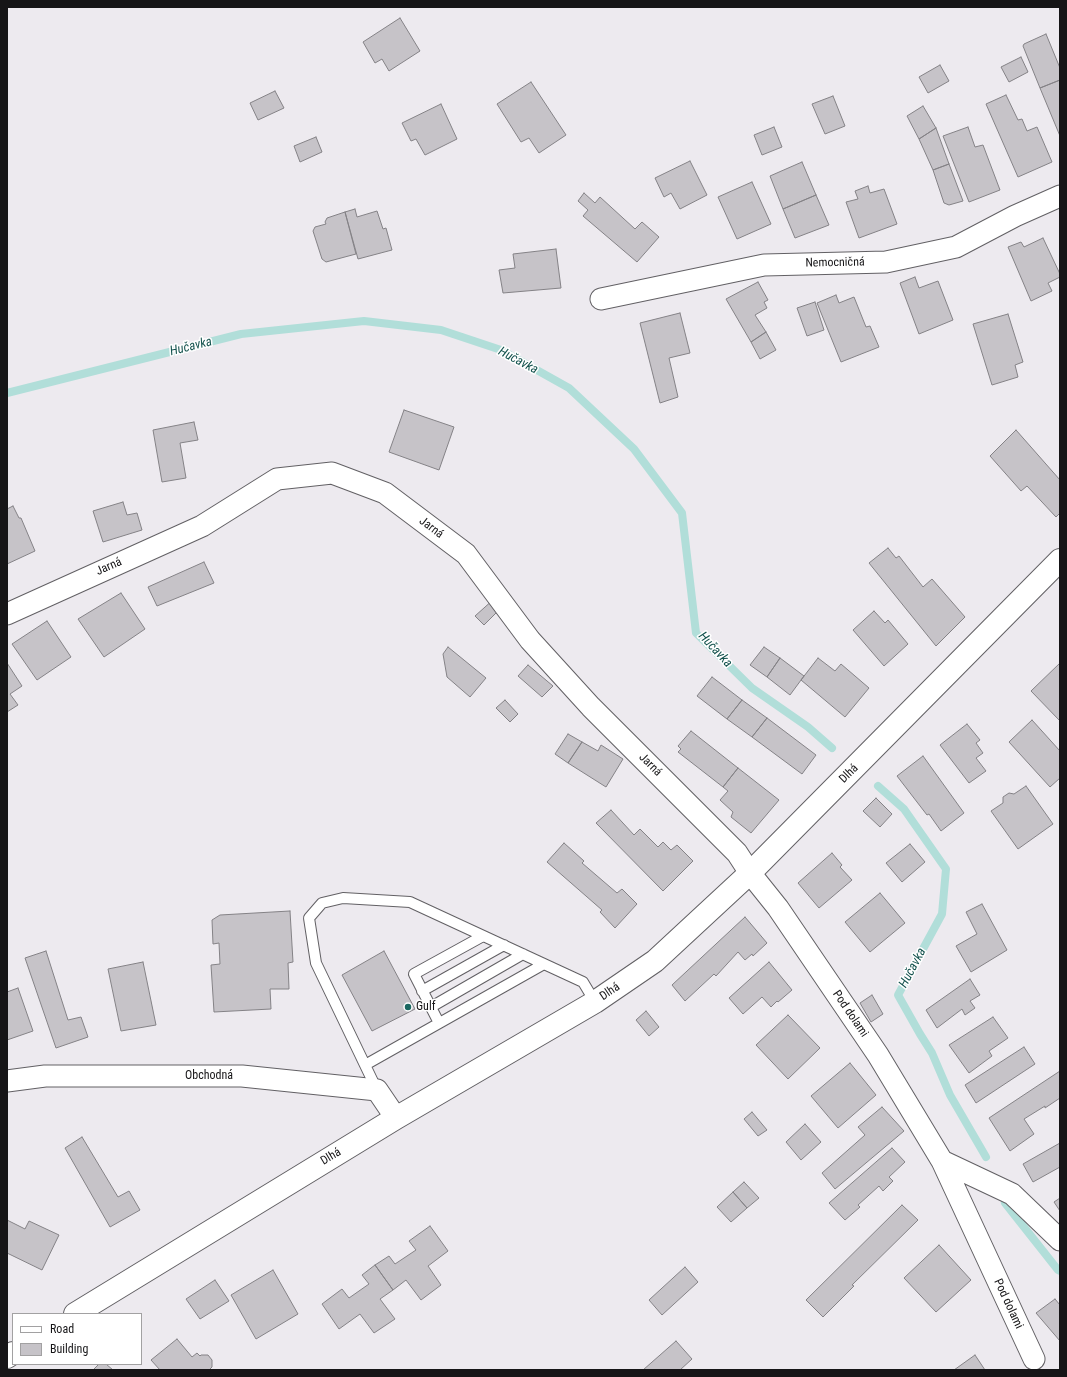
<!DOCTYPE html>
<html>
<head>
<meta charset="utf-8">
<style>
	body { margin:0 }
	#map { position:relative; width:1067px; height:1377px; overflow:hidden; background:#edeaef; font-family:"Roboto Condensed",sans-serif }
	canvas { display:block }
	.frame { position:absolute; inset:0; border:8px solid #161517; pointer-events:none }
	.legend { position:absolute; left:12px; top:1313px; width:130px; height:52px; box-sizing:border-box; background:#fff; border:1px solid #a2a1a2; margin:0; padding:5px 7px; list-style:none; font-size:12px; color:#161517 }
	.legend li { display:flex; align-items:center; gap:8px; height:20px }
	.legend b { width:20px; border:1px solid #a2a1a2 }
</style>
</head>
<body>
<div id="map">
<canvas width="1067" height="1377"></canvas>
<div class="frame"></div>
<ul class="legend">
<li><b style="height:5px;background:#fff"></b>Road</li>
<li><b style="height:11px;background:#c6c3c8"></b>Building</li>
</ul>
</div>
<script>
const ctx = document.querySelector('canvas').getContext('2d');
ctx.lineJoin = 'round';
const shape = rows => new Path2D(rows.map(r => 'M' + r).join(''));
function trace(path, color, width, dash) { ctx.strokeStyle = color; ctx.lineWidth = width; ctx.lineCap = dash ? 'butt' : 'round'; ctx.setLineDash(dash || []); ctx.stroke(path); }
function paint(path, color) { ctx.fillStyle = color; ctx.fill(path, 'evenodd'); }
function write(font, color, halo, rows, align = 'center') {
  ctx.font = font + ' "Roboto Condensed",sans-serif'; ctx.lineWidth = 3; ctx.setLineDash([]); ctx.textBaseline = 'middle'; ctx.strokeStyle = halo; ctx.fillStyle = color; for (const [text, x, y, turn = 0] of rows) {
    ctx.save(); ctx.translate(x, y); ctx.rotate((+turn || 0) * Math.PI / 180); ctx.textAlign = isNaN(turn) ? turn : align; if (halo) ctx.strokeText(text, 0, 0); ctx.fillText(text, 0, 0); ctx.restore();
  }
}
trace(shape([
	[7,393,241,334,364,321,441,330,501,350,569,388,634,449,682,513,696,633,752,688,808,727,832,748],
	[878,786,904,809,946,869,942,914,898,995,920,1034,932,1053,950,1095,986,1157],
	[1005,1203,1058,1270,1060,1271]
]), '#b1ded9', 8);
const building = shape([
	[400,18,420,51,389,71,382,59,375,63,363,42,400,18],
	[1046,34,1060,68,1060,80,1040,88,1023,46,1024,44,1046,34],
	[1021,57,1028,72,1009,82,1001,67,1021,57],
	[940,65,949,81,928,93,919,77,940,65],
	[1060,80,1060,136,1040,88,1060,80],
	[531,82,566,135,539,153,529,138,521,142,497,104,531,82],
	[275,91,284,108,258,120,250,103,275,91],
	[1006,95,1018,120,1022,119,1027,131,1037,127,1052,162,1018,177,986,104,1006,95],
	[833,96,845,126,825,134,812,104,833,96],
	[441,104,457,139,425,155,416,139,411,141,402,123,441,104],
	[923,106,936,128,919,139,907,116,923,106],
	[774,127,782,147,762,155,754,135,774,127],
	[968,127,975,147,983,145,1000,190,969,202,943,136,968,127],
	[936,128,949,164,933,170,919,139,936,128],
	[316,137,322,152,300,162,294,146,316,137],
	[690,161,707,195,680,209,671,193,664,197,655,178,690,161],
	[802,162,816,195,783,209,770,176,802,162],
	[949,164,963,201,949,205,944,203,933,170,949,164],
	[752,182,771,224,737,239,718,197,752,182],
	[868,186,870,193,884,189,897,224,859,238,846,202,858,199,855,191,868,186],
	[584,193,595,203,600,197,635,229,642,222,659,237,637,262,583,216,588,210,578,201,584,193],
	[816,195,829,225,795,238,783,209,816,195],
	[355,209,357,217,377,211,383,229,386,228,392,250,358,259,345,212,355,209],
	[345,212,356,254,326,262,322,259,313,231,315,227,326,224,325,222,327,218,345,212],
	[1043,238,1060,274,1060,277,1048,283,1052,291,1031,301,1008,247,1021,242,1024,247,1043,238],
	[556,249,561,288,503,293,499,270,515,268,513,254,556,249],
	[915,277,919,288,938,281,953,320,919,334,900,283,915,277],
	[758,282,768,300,764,302,767,308,755,315,766,332,751,342,726,299,758,282],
	[836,295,839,303,854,297,866,327,870,326,879,347,841,362,817,303,836,295],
	[815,302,824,330,807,336,797,308,815,302],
	[680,313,690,353,669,358,678,397,660,403,640,323,680,313],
	[1008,314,1023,362,1015,365,1018,377,992,385,973,324,1008,314],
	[766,332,776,350,760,359,751,342,766,332],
	[404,410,454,427,439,470,389,452,404,410],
	[194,422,198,440,180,443,186,478,162,482,153,430,194,422],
	[1016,430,1060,480,1060,513,1056,517,1027,486,1021,491,990,456,1016,430],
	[123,502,127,515,137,513,142,530,103,542,93,511,123,502],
	[13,506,19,518,21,518,35,551,7,564,7,509,13,506],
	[888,548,896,558,899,556,923,587,932,579,965,617,936,646,869,563,888,548],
	[204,562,214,583,157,606,148,587,204,562],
	[121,593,145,629,104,657,78,619,121,593],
	[494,599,502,607,484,625,475,616,494,599],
	[874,611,885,623,888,620,908,644,884,666,853,630,874,611],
	[47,621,71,657,37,680,12,644,47,621],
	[448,647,486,678,470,697,447,677,443,654,448,647],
	[764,647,780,658,767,677,750,665,764,647],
	[780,658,804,676,790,695,767,677,780,658],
	[818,658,835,671,841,664,869,688,845,717,801,680,818,658],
	[7,663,22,686,10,694,18,705,7,712,7,663],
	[1060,663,1060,721,1031,691,1060,663],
	[528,665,553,686,542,697,518,676,528,665],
	[712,677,742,700,727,719,697,696,712,677],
	[505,700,518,714,510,722,496,708,505,700],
	[742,700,767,718,752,737,727,719,742,700],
	[767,718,816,755,802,774,752,737,767,718],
	[1032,720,1060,751,1060,778,1050,787,1009,742,1032,720],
	[967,724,980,740,976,743,983,753,976,758,986,771,969,783,940,745,967,724],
	[691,731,738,768,723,787,678,752,681,749,678,746,691,731],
	[568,734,582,742,568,763,555,754,568,734],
	[582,742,598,751,601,745,623,759,606,787,568,763,582,742],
	[923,756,964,813,941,831,929,814,927,815,897,776,923,756],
	[738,768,779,800,751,833,731,817,733,812,720,800,728,791,723,787,738,768],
	[1026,786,1053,824,1018,849,991,811,1003,803,1003,797,1009,793,1014,794,1026,786],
	[876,798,892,814,880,827,863,811,876,798],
	[611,810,634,835,640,829,658,847,663,842,671,850,677,845,693,861,663,891,596,823,611,810],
	[564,843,584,861,582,863,617,893,622,889,637,904,615,928,600,912,602,910,547,862,564,843],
	[910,844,925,862,902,882,886,863,910,844],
	[832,853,842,865,840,867,852,880,819,908,798,883,832,853],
	[880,893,905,923,870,952,845,922,880,893],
	[982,904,1007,950,971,972,956,946,977,934,966,912,982,904],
	[290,911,293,962,288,963,289,989,270,989,271,1009,214,1012,211,965,220,964,219,943,213,944,212,920,220,915,290,911],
	[745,917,767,943,753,956,752,954,745,960,738,952,716,976,714,974,685,1001,672,985,745,917],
	[46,951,68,1020,81,1017,88,1037,56,1048,25,958,46,951],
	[384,951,415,1009,372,1031,342,975,384,951],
	[143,962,156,1025,121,1031,108,969,143,962],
	[769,962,792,990,778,1002,777,1001,771,1007,762,997,743,1014,729,998,769,962],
	[970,979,980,995,970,1001,975,1008,965,1015,962,1009,937,1028,926,1010,970,979],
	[18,988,33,1031,7,1040,7,992,18,988],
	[872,995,883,1014,871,1022,860,1003,872,995],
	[646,1011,659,1027,649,1036,636,1020,646,1011],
	[788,1015,820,1048,788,1079,756,1045,788,1015],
	[993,1017,1008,1038,989,1051,992,1056,969,1073,949,1045,993,1017],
	[1024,1047,1035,1064,976,1103,965,1085,1024,1047],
	[850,1063,876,1095,838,1128,811,1096,850,1063],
	[1060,1071,1060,1098,1045,1108,1045,1106,1024,1119,1034,1134,1010,1151,989,1118,1060,1071],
	[882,1107,904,1131,835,1189,822,1173,865,1135,858,1127,882,1107],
	[752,1112,767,1130,758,1136,744,1119,752,1112],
	[805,1124,821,1142,801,1160,786,1142,805,1124],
	[82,1137,118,1197,129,1191,140,1210,110,1227,65,1148,82,1137],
	[1060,1143,1060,1167,1033,1182,1023,1164,1060,1143],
	[892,1148,905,1162,889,1177,893,1181,883,1191,879,1186,858,1205,860,1207,845,1220,829,1203,892,1148],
	[744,1182,759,1198,747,1208,733,1192,744,1182],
	[733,1192,747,1208,731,1222,717,1207,733,1192],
	[1060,1198,1060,1211,1054,1202,1060,1198],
	[902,1205,918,1220,852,1285,854,1286,823,1317,806,1300,902,1205],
	[7,1220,25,1229,29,1221,59,1235,42,1270,7,1253,7,1220],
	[430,1226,448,1251,428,1266,441,1285,421,1300,406,1280,393,1290,375,1265,389,1256,395,1264,416,1250,409,1241,430,1226],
	[939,1245,971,1280,936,1312,904,1278,939,1245],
	[375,1265,393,1290,380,1299,395,1319,374,1333,360,1314,339,1329,322,1304,342,1289,349,1298,369,1284,362,1275,375,1265],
	[685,1267,698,1282,662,1315,649,1300,685,1267],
	[273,1270,298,1314,256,1339,231,1295,273,1270],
	[215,1280,229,1301,200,1319,186,1299,215,1280],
	[1055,1299,1060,1305,1060,1341,1036,1313,1055,1299],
	[177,1339,192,1357,197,1353,200,1356,201,1355,208,1355,212,1360,212,1367,210,1369,211,1370,160,1370,151,1360,177,1339],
	[676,1341,692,1359,680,1370,643,1370,676,1341],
	[975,1355,985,1370,954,1370,975,1355],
	[99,1364,106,1364,113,1370,93,1370,99,1364]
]);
paint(building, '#c6c3c8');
trace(building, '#848286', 1);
const lane = shape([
	[422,991,504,945],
	[431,1007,523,954],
	[439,1023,414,974,483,936],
	[365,1065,544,964],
	[377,1090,316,963,309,918,322,903,343,898,410,902,583,982,595,1002]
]);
const street = shape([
	[601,299,764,265,886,262,956,247,1015,216,1060,196],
	[7,614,202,526,277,479,332,473,385,493,466,554,530,640,591,707,737,853,750,873,778,908,878,1055,942,1161,1012,1194,1060,1240],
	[7,1081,45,1076,242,1076,377,1090,396,1118],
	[942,1161,1034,1359]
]);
const secondary = shape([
	[75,1314,396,1118,595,1002,655,961,750,873,1060,560],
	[7,1357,13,1353]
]);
trace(lane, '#626064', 12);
trace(street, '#626064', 23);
trace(secondary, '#626064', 24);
trace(lane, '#fff', 10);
trace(street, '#fff', 21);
trace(secondary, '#fff', 22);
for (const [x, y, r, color] of [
	[408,1007,4,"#1b6761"]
]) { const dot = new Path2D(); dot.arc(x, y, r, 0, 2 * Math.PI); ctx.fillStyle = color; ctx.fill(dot); trace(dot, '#fff', 1.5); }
write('12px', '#161517', '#fff', [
	["Nemocničná",835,263,-1],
	["Jarná",431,528,37],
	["Jarná",109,567,-24],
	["Jarná",650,765,45],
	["Dlhá",849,774,-45],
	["Dlhá",610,992,-34],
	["Pod dolami",850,1014,56],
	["Obchodná",209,1076],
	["Dlhá",331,1157,-31],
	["Pod dolami",1008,1304,65]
]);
write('12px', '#161517', '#fff', [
	["Gulf",416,1007]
], 'left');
write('italic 13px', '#13524d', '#fff', [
	["Hučavka",191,347,-14],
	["Hučavka",518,361,28],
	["Hučavka",715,650,47],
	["Hučavka",913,968,-62]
]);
</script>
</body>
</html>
